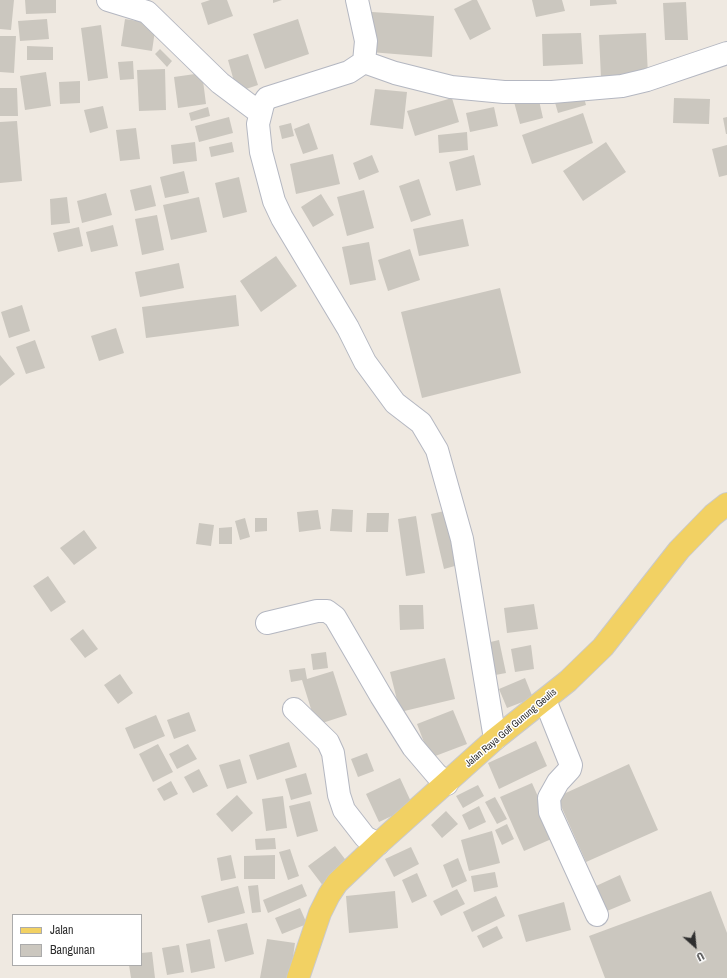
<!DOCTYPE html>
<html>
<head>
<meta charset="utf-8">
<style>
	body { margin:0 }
	#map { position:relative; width:727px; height:978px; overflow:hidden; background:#efe9e1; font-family:"Archivo Narrow",sans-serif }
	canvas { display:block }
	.legend { position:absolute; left:12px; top:914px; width:130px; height:52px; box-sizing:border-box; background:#fff; border:1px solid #ababab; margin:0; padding:5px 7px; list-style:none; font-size:12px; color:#2e2e2e }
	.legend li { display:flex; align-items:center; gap:8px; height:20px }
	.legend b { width:20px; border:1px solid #ababab }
	.north { position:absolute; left:675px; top:926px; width:40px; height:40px; -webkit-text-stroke:3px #fff; paint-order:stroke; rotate:153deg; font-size:11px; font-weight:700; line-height:16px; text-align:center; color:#2e2e2e }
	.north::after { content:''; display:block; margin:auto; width:14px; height:18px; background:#2e2e2e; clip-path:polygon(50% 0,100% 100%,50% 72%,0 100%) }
</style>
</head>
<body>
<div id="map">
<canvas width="727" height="978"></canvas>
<ul class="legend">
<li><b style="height:5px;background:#f2d163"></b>Jalan</li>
<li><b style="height:11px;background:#cbc7bf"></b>Bangunan</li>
</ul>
<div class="north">U</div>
</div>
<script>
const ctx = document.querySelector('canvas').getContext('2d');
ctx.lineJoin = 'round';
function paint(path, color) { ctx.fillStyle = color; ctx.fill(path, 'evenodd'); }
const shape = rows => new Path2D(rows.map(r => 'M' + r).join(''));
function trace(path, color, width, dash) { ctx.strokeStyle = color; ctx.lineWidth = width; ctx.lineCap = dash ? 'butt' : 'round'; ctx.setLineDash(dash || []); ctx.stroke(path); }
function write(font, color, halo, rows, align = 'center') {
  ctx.font = font + ' "Archivo Narrow",sans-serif'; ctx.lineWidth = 3; ctx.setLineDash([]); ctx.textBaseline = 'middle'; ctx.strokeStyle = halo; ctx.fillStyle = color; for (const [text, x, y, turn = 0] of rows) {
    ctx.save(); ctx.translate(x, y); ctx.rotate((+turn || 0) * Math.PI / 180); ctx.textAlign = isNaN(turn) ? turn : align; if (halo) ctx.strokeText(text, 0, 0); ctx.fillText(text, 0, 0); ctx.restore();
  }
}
paint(shape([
	[0,0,14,0,11,30,0,29],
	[25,0,56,0,56,13,26,14],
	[210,0,227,0,233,16,208,25,201,3],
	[273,0,282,0,273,3],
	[472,0,477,0,491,29,470,40,454,9],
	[532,0,562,0,565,11,536,17],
	[590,0,616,0,617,4,590,6],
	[686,2,688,40,665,40,663,3],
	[372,12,434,16,432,57,370,52],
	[47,19,49,39,20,41,18,21],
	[125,19,156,24,152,51,121,46],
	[298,19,309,54,265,69,253,34],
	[101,25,108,78,88,81,81,28],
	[581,33,583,64,543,66,542,34],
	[646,33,648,76,601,78,599,35],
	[0,36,16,36,14,73,0,72],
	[27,46,53,47,53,60,27,60],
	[160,49,172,61,167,67,155,54],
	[248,54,258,85,237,92,228,60],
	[133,61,134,79,120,80,118,62],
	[165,69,166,110,139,111,137,70],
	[46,72,51,106,25,110,20,76],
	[202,73,206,104,178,108,174,77],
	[80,81,80,103,60,104,59,82],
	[0,88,17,88,18,116,0,116],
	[375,89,407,92,403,129,370,125],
	[582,91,586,105,558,113,554,99],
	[538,96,543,118,520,124,514,102],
	[452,98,459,122,415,136,407,111],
	[674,98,710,99,709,124,673,123],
	[103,106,108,128,90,133,84,110],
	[208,107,210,116,191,121,189,113],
	[494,107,498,126,470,132,466,113],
	[583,113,593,143,532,164,522,135],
	[229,117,233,133,199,142,195,126],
	[727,117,727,134,726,134,723,118],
	[17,121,22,181,0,183,0,122],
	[291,123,294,136,282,139,279,126],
	[309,123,318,149,303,154,294,129],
	[136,128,140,159,120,161,116,130],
	[467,132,468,150,439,153,438,135],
	[195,142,197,161,173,164,171,145],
	[232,142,234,152,211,157,209,147],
	[606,142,626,172,583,201,563,171],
	[727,145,727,175,719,177,712,149],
	[333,154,340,184,296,194,290,164],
	[372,155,379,172,359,180,353,163],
	[474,155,481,185,456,191,449,162],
	[184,171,189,193,165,198,160,177],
	[239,177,247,212,223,218,215,183],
	[419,179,431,215,411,222,399,186],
	[151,185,156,206,135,211,130,190],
	[364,190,374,228,347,236,337,197],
	[106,193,112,215,82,223,77,201],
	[321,194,334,215,313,227,301,207],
	[67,197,70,223,51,225,50,199],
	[199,197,207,232,171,240,163,205],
	[157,215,164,250,142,255,135,219],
	[463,219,469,246,419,256,413,229],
	[113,225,118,246,91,252,86,232],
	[79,227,83,246,58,252,53,233],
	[369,242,376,280,350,285,342,247],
	[410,249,420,280,388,291,378,260],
	[276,256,297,286,261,312,240,281],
	[179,263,184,288,140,297,135,272],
	[500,288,521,373,422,398,401,312],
	[236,295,239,326,146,338,142,307],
	[22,305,30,331,9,338,1,312],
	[116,328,124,353,99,361,91,336],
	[35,340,45,368,26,374,16,347],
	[0,355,15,374,0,386],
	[332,509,353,510,352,532,330,531],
	[318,510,321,529,299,532,297,512],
	[449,510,462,564,444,569,431,514],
	[367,513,389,513,388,532,366,532],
	[416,516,425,573,406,576,398,519],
	[245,518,250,537,240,540,235,521],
	[255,518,267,518,267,531,255,532],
	[199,523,214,525,211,546,196,544],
	[232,527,232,544,219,544,219,528],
	[84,530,97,548,74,565,60,548],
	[48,576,66,602,51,612,33,586],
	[534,604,538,629,507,633,504,608],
	[399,605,423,605,424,629,400,630],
	[83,629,98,649,85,658,70,639],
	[499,640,506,673,490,676,482,644],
	[531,645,534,669,515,672,511,649],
	[326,652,328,668,313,670,311,654],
	[445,658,455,699,400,712,390,672],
	[305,668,307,679,333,671,347,715,316,725,302,680,291,682,289,670],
	[120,674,133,693,118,704,104,685],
	[525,678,533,698,507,708,499,689],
	[453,710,467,744,430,758,417,724],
	[189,712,196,731,174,739,167,720],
	[156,715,165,736,134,749,125,728],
	[536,741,547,766,499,789,488,763],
	[289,742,297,767,257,780,249,755],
	[158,744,173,772,153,782,139,754],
	[188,744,197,759,177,769,169,754],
	[367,753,374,771,358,777,351,759],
	[240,759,247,783,227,789,219,765],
	[629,764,658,830,586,862,557,797],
	[199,769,208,786,193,793,184,777],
	[306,773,312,794,291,800,285,779],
	[400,778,413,806,379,822,366,794],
	[171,781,178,794,164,801,157,789],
	[532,783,556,837,524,851,500,797],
	[478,785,484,796,463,808,456,796],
	[237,795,253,813,232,832,216,814],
	[283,796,287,828,266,831,262,799],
	[495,797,507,819,497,824,485,802],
	[310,801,318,831,297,837,289,806],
	[479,806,486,822,469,830,462,815],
	[446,811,458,824,442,838,431,825],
	[507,824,514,839,502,845,495,830],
	[492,831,500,863,469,871,461,840],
	[275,838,276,849,256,850,255,839],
	[335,846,351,867,324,887,308,866],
	[411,847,419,864,394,877,385,859],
	[290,849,299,876,288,880,279,852],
	[231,855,236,878,221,881,217,858],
	[275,855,275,879,244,879,244,856],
	[458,858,467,881,452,888,443,865],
	[495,872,498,887,474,892,471,876],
	[417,873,427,896,412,903,402,880],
	[620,875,631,901,607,911,596,886],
	[302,884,307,896,268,913,263,900],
	[258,885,261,912,252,913,248,886],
	[238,886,245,913,208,923,201,896],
	[457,889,465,904,441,916,433,901],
	[395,891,398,928,349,933,346,896],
	[711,891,727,933,727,978,605,978,589,936],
	[496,896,505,916,472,932,463,912],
	[564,902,571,930,526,942,518,915],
	[300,908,307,924,282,934,275,918],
	[247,923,254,954,225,962,217,930],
	[497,926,503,938,483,948,477,936],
	[210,939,215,968,191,973,186,944],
	[267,939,295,943,290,978,260,978],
	[179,945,184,972,167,975,162,948],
	[152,952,155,978,131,978,129,965,141,965,141,953]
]), '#cbc7bf');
const minor = shape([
	[108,0,147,12,220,83,260,113],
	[357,0,366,41,364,62,349,72,267,98,263,104,258,124,261,152,274,201,282,218,348,328,365,362,395,403,421,423,437,450,462,539,495,739],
	[364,62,395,73,451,87,504,92,552,92,622,86,647,80,727,53],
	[267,623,317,611,327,611,335,617,381,696,413,747,436,774,447,784],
	[545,700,571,765,570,769,558,782,549,798,550,812,597,915],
	[294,709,328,742,333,753,339,795,344,810,365,837,378,844]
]);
const major = shape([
	[298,978,320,913,329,895,337,883,378,844,495,739,568,681,603,647,679,550,713,515,727,504]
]);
trace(minor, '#b4b7c1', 24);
trace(major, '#c9c9c9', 24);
trace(minor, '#fff', 22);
trace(major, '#f2d163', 22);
write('10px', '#2e2e2e', '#fff', [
	["Jalan Raya Golf Gunung Geulis",511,728,-40]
]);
</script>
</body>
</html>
